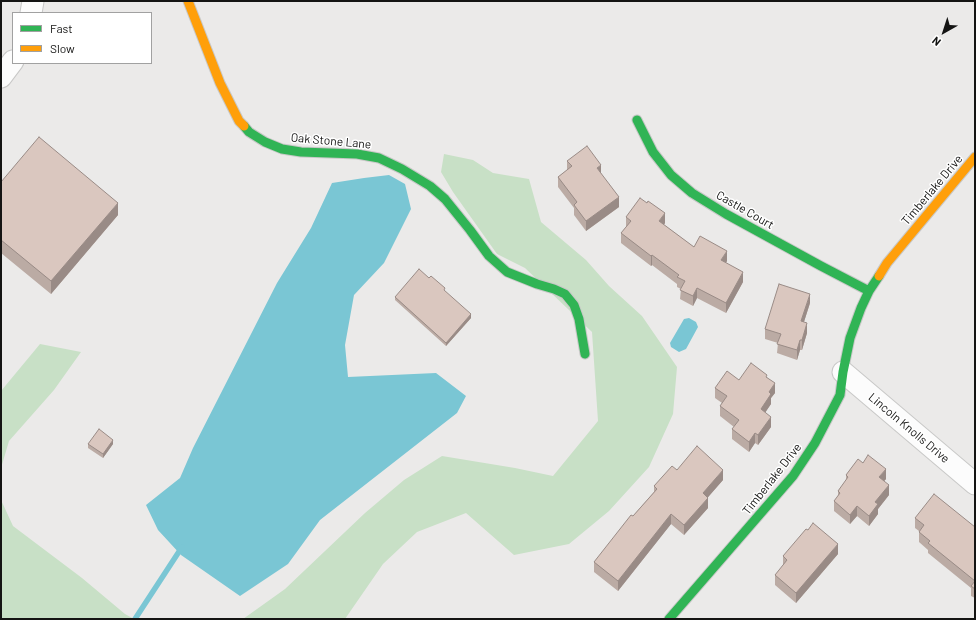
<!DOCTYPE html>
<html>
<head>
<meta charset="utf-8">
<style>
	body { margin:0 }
	#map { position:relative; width:976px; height:620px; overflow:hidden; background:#ebeae9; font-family:Barlow,sans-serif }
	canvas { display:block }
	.frame { position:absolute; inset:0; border:2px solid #141413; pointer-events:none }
	.legend { position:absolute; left:12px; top:12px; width:140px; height:52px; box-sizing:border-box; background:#fff; border:1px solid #a1a1a1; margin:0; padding:5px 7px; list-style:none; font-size:12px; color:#141413 }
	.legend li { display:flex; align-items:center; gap:8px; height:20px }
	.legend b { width:20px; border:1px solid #a1a1a1 }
	.north { position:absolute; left:924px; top:12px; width:40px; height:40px; -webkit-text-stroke:3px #fff; paint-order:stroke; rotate:219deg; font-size:11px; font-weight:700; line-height:16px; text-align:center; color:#141413 }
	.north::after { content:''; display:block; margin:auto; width:14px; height:18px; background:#141413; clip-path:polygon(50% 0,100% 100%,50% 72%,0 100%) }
</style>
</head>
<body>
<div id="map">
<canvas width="976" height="620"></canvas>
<div class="frame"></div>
<ul class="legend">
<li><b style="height:5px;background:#30b455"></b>Fast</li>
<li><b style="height:5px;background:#ff9f0a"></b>Slow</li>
</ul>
<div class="north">N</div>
</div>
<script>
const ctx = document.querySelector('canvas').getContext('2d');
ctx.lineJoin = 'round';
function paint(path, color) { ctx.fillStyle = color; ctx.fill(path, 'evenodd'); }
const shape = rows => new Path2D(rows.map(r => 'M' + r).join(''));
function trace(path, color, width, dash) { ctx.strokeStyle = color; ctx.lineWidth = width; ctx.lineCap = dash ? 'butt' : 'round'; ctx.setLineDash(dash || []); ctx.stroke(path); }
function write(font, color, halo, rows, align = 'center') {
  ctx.font = font + ' Barlow,sans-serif'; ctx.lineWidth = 3; ctx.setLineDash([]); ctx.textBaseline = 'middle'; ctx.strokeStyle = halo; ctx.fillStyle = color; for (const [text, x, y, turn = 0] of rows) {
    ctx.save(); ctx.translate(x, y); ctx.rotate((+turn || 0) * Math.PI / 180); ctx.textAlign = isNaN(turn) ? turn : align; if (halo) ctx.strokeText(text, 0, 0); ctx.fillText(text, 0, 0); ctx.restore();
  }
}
paint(shape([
	[444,154,473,160,493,173,529,179,541,222,586,260,609,286,642,316,677,367,673,414,649,467,609,511,569,544,514,555,466,513,417,532,383,564,345,619,243,619,285,589,365,513,404,480,442,456,515,468,553,476,598,421,592,332,525,268,497,254,453,192,441,172],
	[40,344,81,352,54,390,9,441,1,468,1,391],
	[1,500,13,526,82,578,125,614,134,619,1,619]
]), '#c8e0c6');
paint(shape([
	[389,175,405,184,411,209,384,263,354,295,345,345,348,377,436,373,466,396,457,413,320,520,288,564,240,596,181,555,158,530,146,505,180,478,193,448,277,283,311,228,332,183,364,178],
	[689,318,696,322,698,327,686,349,679,352,671,347,670,343,684,319]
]), '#7ac6d4');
trace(shape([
	[135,619,182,547]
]), '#7ac6d4', 5.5);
const street = shape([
	[31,13,33,1],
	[1,77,13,61],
	[843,372,975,484]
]);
const fast = shape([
	[637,120,653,152,671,175,692,193,726,214,821,266,869,291],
	[244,126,249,132,265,142,282,149,301,152,357,154,379,158,402,169,430,186,445,199,470,230,489,256,507,272,537,284,554,289,565,294,574,305,579,319,585,354],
	[669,619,793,476,815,443,840,395,843,372,850,338,861,308,869,291,879,276]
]);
const slow = shape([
	[188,1,220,83,239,121,244,126],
	[879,276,887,263,975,157]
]);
trace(street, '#c8c8c7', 23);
trace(fast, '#c8c8c7', 11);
trace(slow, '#c8c8c7', 11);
trace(street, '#fcfcfc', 21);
trace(fast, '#30b455', 9);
trace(slow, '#ff9f0a', 9);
paint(shape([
	[567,161,601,173,619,207,586,231,574,215,574,208,558,187,558,177,567,170],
	[1,182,118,215,51,294,1,253],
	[626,217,665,223,664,225,694,247,727,261,726,263,743,282,726,313,697,298,693,306,680,299,681,289,677,287,677,284,652,265,651,266,621,243,621,233,626,227],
	[445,292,471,318,446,346,395,300,395,297],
	[810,303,804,322,807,333,802,350,800,350,797,360,777,353,778,343,765,339,765,329],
	[767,377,775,393,771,398,771,404,765,412,771,427,758,445,755,443,749,452,732,439,732,429,734,427,720,416,720,406,722,403,715,398,715,388,739,380],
	[88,444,113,444,103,458,88,448],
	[677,470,723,480,708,497,708,508,684,535,671,524,618,591,594,572,594,562,633,516,654,492,654,486],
	[846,475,886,479,884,481,889,495,878,509,878,514,869,526,857,516,850,524,834,511,834,501,838,497,838,491,846,481],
	[915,518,975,527,975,605,975,598,971,596,971,588,928,553,928,550,919,542,919,531,915,528],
	[838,554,796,603,775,585,775,575,783,566,783,556]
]), '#bbaba4');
paint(shape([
	[601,165,601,175,597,168],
	[619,197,619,207,586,231,586,221],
	[118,203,118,215,51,294,51,281],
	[665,213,665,223,659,231,659,221],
	[727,251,727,261,721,270,721,260],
	[652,255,652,265,651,266,651,256],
	[743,272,743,282,726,313,726,303],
	[697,288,697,298,693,306,693,296],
	[810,294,810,303,801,331,801,321],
	[471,314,471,318,446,346,446,343],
	[807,323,807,333,802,350,802,340],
	[800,340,800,350,797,360,797,350],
	[775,383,775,393,771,398,771,404,761,419,761,409,769,392],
	[771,417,771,427,758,445,758,435],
	[755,433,755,443,749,452,749,442],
	[113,440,113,444,103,458,103,454],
	[886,469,886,479,879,487,879,477],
	[723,470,723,480,703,503,703,493],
	[889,485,889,495,878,509,878,514,869,526,869,516,875,502],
	[708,498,708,508,684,535,684,525],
	[857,506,857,516,850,524,850,515],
	[671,514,671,524,618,591,618,581],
	[838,544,838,554,796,603,796,593]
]), '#998b86');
const building = shape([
	[39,137,118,203,51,281,1,240,1,182,39,137],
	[587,146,601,165,597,168,619,197,586,221,574,205,577,202,558,177,572,166,567,161,587,146],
	[640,198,647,203,648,201,665,213,659,221,694,247,700,236,727,251,721,260,743,272,726,303,697,288,693,296,680,290,685,281,677,277,679,275,652,255,651,256,621,233,631,221,626,217,640,198],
	[419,269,429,278,431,276,445,288,444,290,471,314,446,343,395,297,419,269],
	[779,284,810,294,801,321,807,323,802,340,800,340,797,350,777,344,781,334,765,329,779,284],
	[751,363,767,375,766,377,775,383,769,392,771,394,761,409,771,417,758,435,755,433,749,442,732,429,739,420,720,406,727,396,715,388,727,371,739,380,751,363],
	[99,429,113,440,103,454,88,444,99,429],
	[697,446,723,470,703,493,708,498,684,525,671,514,618,581,594,562,631,515,633,516,657,489,654,486,672,466,677,470,697,446],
	[868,455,886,469,879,477,889,485,875,502,878,504,869,516,857,506,850,515,834,501,840,493,838,491,848,477,846,475,858,459,863,463,868,455],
	[934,494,975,527,975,581,928,543,930,541,919,532,924,525,915,518,934,494],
	[813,523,838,544,796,593,775,575,787,560,783,556,806,529,808,530,813,523],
	[975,581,975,589,971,586,975,581]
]);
paint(building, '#dac7bf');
trace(building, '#998b86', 1);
write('12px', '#141413', '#fff', [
	["Oak Stone Lane",331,141,5],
	["Timberlake Drive",932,190,-50],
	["Castle Court",745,210,30],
	["Lincoln Knolls Drive",909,428,40],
	["Timberlake Drive",772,479,-52]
]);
</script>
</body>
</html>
